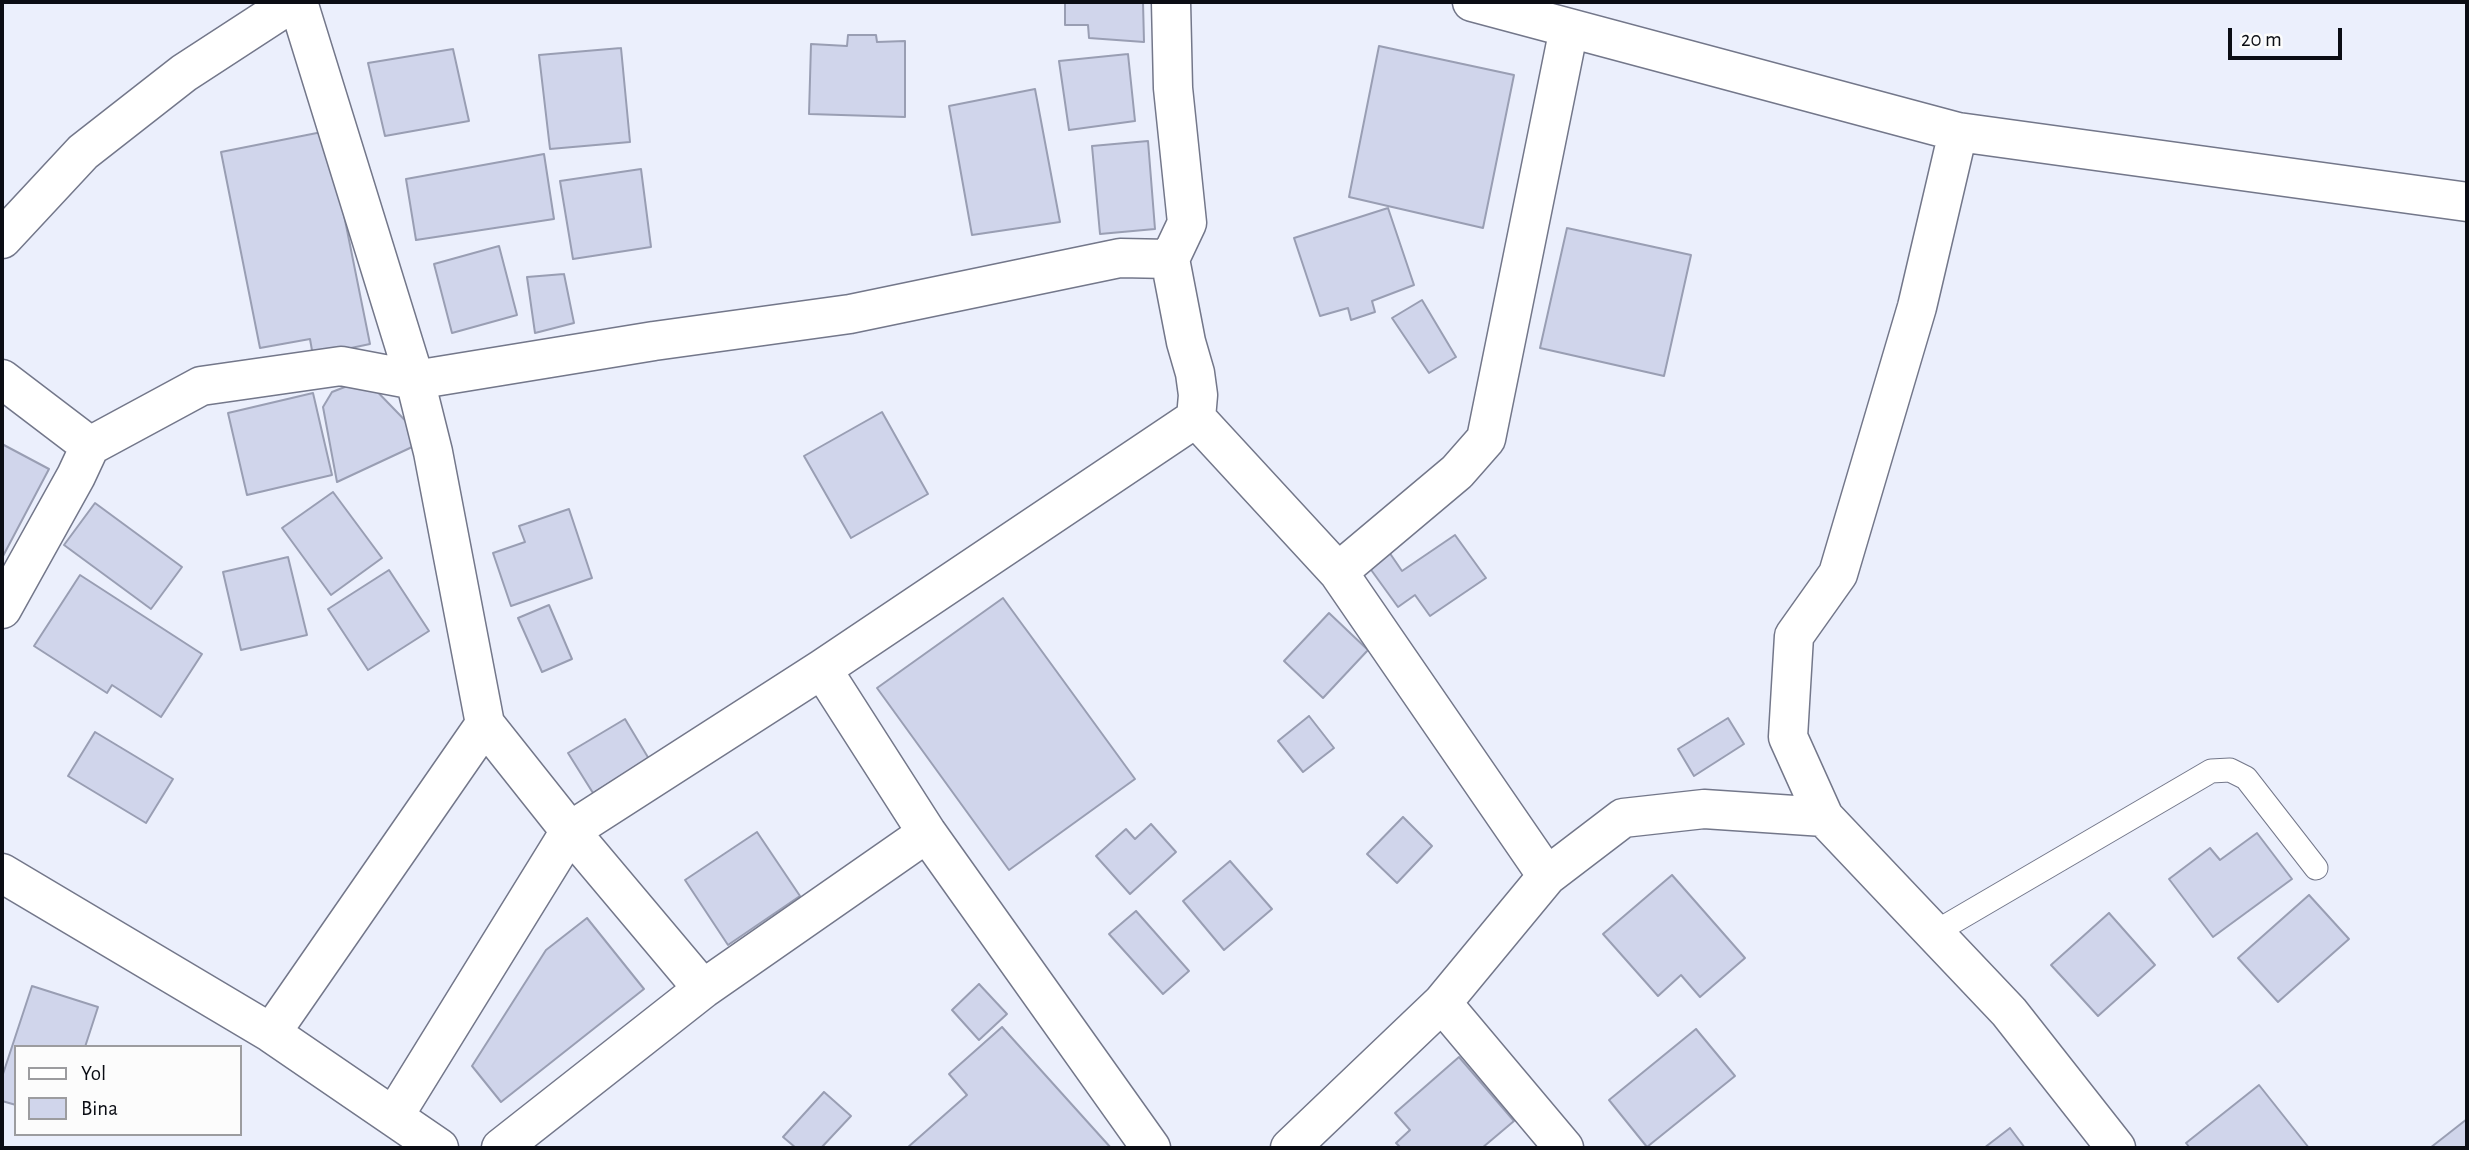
<!DOCTYPE html>
<html>
<head>
<meta charset="utf-8">
<style>
	body { margin:0 }
	#map { position:relative; width:2469px; height:1150px; overflow:hidden; background:#ebeffc; font-family:"Alegreya Sans",sans-serif }
	canvas { display:block }
	.frame { position:absolute; inset:0; border:4px solid #0b0d14; pointer-events:none }
	.legend { position:absolute; left:14px; top:1045px; width:228px; height:91px; box-sizing:border-box; background:#fcfcfc; border:2px solid #9c9c9f; margin:0; padding:9px 12px; list-style:none; font-size:21px; color:#0b0d14 }
	.legend li { display:flex; align-items:center; gap:14px; height:35px }
	.legend b { width:35px; border:2px solid #9c9c9f }
	.scale { position:absolute; left:2228px; top:28px; width:114px; height:32px; box-sizing:border-box; border:4px solid #0b0d14; border-top:0; padding-left:9px; font-size:21px; line-height:24px; white-space:nowrap; color:#0b0d14; -webkit-text-stroke:5px #fcfcfc; paint-order:stroke }
</style>
</head>
<body>
<div id="map">
<canvas width="2469" height="1150"></canvas>
<div class="frame"></div>
<ul class="legend">
<li><b style="height:9px;background:#fff"></b>Yol</li>
<li><b style="height:19px;background:#d0d5eb"></b>Bina</li>
</ul>
<div class="scale">20 m</div>
</div>
<script>
const ctx = document.querySelector('canvas').getContext('2d');
ctx.lineJoin = 'round';
function paint(path, color) { ctx.fillStyle = color; ctx.fill(path, 'evenodd'); }
const shape = rows => new Path2D(rows.map(r => 'M' + r).join(''));
function trace(path, color, width, dash) { ctx.strokeStyle = color; ctx.lineWidth = width; ctx.lineCap = dash ? 'butt' : 'round'; ctx.setLineDash(dash || []); ctx.stroke(path); }
const building = shape([
	[1065,2,1143,2,1144,42,1089,38,1088,25,1065,25,1065,2],
	[848,35,876,35,877,42,905,41,905,117,809,114,811,44,847,46,848,35],
	[1379,46,1514,75,1483,228,1349,197,1379,46],
	[621,48,630,142,550,149,539,55,621,48],
	[453,49,469,121,385,136,368,63,453,49],
	[1128,54,1135,121,1069,130,1059,61,1128,54],
	[1035,89,1060,222,972,235,949,106,1035,89],
	[327,131,370,344,313,356,310,339,260,348,221,152,327,131],
	[1148,141,1155,229,1100,234,1092,146,1148,141],
	[544,154,554,219,416,240,406,179,544,154],
	[641,169,651,247,573,259,560,181,641,169],
	[1388,208,1414,285,1372,301,1375,312,1351,320,1348,308,1320,316,1294,238,1388,208],
	[1567,228,1691,255,1664,376,1540,348,1567,228],
	[499,246,517,315,452,333,434,264,499,246],
	[564,274,574,323,535,333,527,277,564,274],
	[1422,300,1456,357,1429,373,1392,318,1422,300],
	[365,379,425,441,337,482,323,407,332,392,365,379],
	[313,393,332,475,247,495,228,413,313,393],
	[882,412,928,494,851,538,804,456,882,412],
	[2,444,49,469,2,558,2,444],
	[333,492,382,558,331,595,282,528,333,492],
	[95,503,182,567,151,609,64,545,95,503],
	[569,509,592,578,511,606,493,553,525,542,519,526,569,509],
	[1455,535,1486,578,1430,616,1415,595,1398,607,1369,567,1389,552,1402,571,1455,535],
	[288,557,307,635,241,650,223,572,288,557],
	[389,570,429,631,368,670,328,609,389,570],
	[80,575,202,654,161,717,112,685,107,693,34,646,80,575],
	[1003,598,1135,779,1009,870,877,688,1003,598],
	[549,605,572,659,542,672,518,618,549,605],
	[1329,613,1368,650,1323,698,1284,661,1329,613],
	[1309,716,1334,748,1303,772,1278,741,1309,716],
	[1728,718,1744,744,1694,776,1678,749,1728,718],
	[625,719,649,759,593,793,568,753,625,719],
	[95,732,173,779,146,823,68,776,95,732],
	[1403,817,1432,846,1397,883,1367,854,1403,817],
	[1151,824,1176,852,1130,894,1096,856,1126,829,1135,839,1151,824],
	[757,832,800,896,728,945,685,880,757,832],
	[2257,833,2292,879,2213,937,2169,879,2210,848,2220,860,2257,833],
	[1230,861,1272,909,1224,950,1183,901,1230,861],
	[1672,875,1745,958,1700,997,1681,975,1658,996,1603,934,1672,875],
	[2309,895,2349,939,2278,1002,2238,958,2309,895],
	[1136,911,1189,971,1163,994,1109,934,1136,911],
	[2109,913,2155,965,2098,1016,2051,965,2109,913],
	[587,918,644,989,501,1102,472,1066,546,950,587,918],
	[979,984,1007,1014,979,1040,952,1010,979,984],
	[32,986,98,1007,85,1047,16,1047,16,1105,2,1101,2,1077,32,986],
	[1002,1027,1111,1148,907,1148,967,1095,949,1074,1002,1027],
	[1696,1029,1735,1076,1647,1147,1609,1100,1696,1029],
	[1459,1057,1514,1121,1482,1148,1401,1148,1396,1143,1410,1130,1395,1113,1459,1057],
	[2259,1085,2309,1148,2190,1148,2186,1143,2259,1085],
	[824,1092,851,1116,821,1148,796,1148,783,1137,824,1092],
	[2467,1119,2467,1148,2430,1148,2467,1119],
	[2010,1128,2025,1148,1984,1148,2010,1128]
]);
paint(building, '#d0d5eb');
trace(building, '#999eb3', 2);
const lane = shape([
	[1934,933,2211,771,2230,770,2246,778,2316,868]
]);
const street = shape([
	[298,2,415,380,433,452,485,724,570,831,703,989],
	[1472,2,1958,132,2467,202],
	[2,239,83,152,184,73,293,2],
	[2,379,90,446],
	[1196,418,1338,572,1547,876],
	[1338,572,1457,472,1486,439,1569,28],
	[2,609,76,476,90,446,201,386,341,366,415,380,654,341,850,314,1120,258,1170,259,1187,223,1173,88,1171,2],
	[822,669,927,833,1151,1148],
	[1824,817,1788,737,1794,636,1838,574,1917,307,1958,132],
	[2,873,271,1033,439,1148],
	[1442,1003,1564,1148],
	[271,1033,485,724],
	[394,1116,570,831,822,669,1196,418,1198,395,1195,373,1186,342,1170,259],
	[501,1148,703,989,927,833],
	[1290,1148,1442,1003,1547,876,1623,818,1704,809,1824,817,2009,1012,2116,1148]
]);
trace(lane, '#73778a', 25);
trace(street, '#73778a', 41);
trace(lane, '#fff', 23);
trace(street, '#fff', 38);
</script>
</body>
</html>
